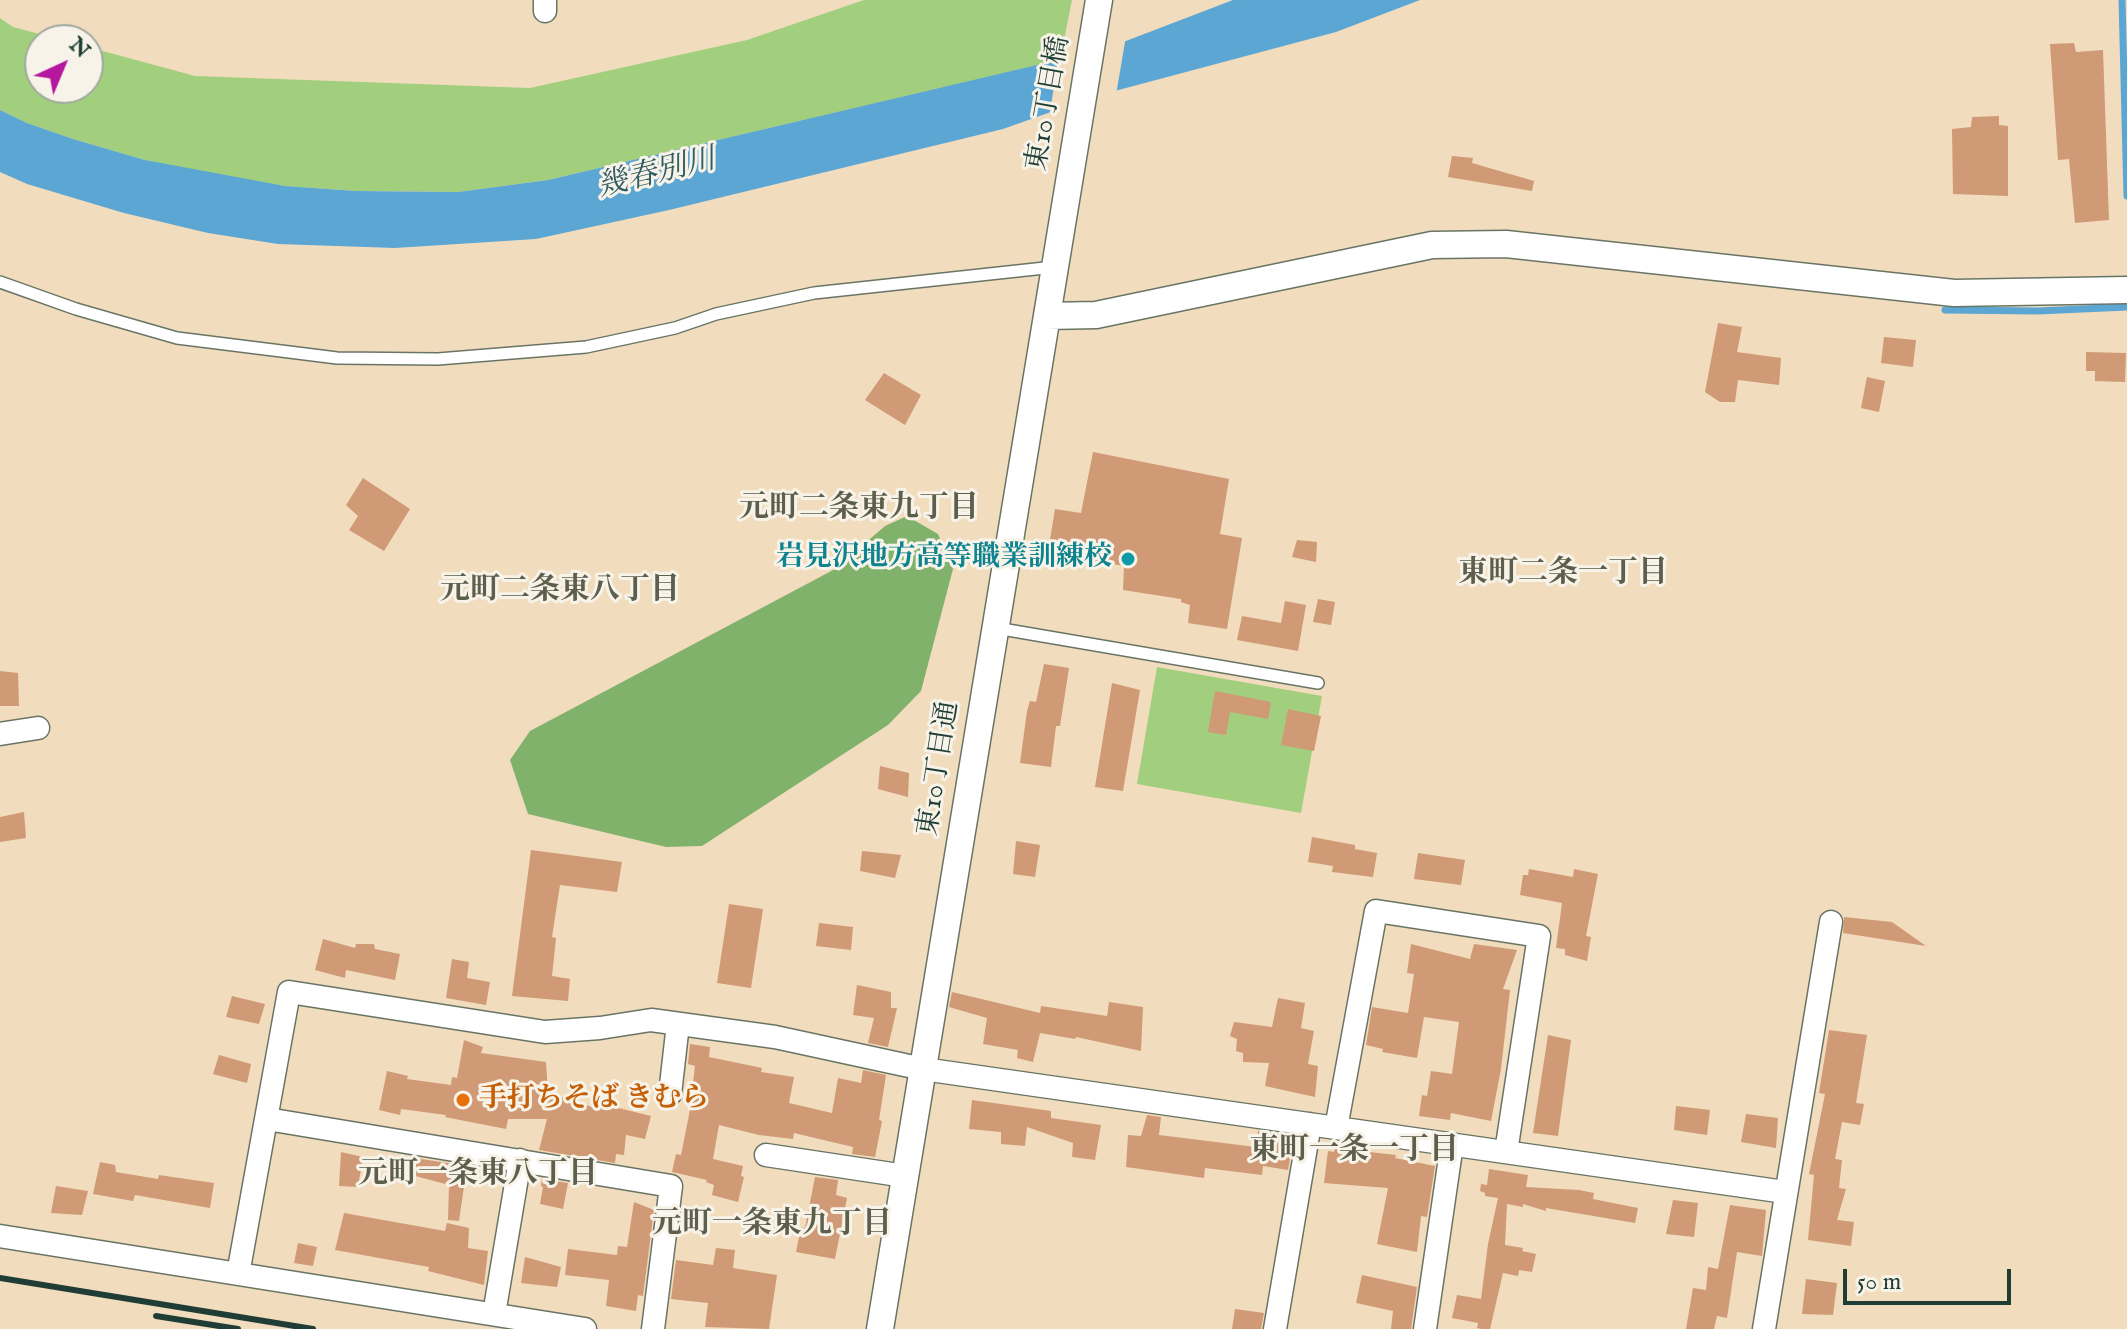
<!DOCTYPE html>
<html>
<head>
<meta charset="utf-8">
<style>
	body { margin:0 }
	#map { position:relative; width:2127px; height:1329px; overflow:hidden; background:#f2dcbe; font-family:"IM FELL English",serif }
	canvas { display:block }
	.north { position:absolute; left:24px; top:24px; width:80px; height:80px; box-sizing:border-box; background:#f7f3e8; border:2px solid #a1aaa0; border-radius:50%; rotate:44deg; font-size:22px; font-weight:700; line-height:32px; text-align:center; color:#1f3d34 }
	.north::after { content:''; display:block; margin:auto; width:28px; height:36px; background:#b5179e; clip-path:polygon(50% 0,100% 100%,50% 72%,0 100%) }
	.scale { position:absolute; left:1843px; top:1269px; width:168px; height:36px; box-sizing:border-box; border:4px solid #1f3d34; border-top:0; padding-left:10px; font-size:24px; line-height:28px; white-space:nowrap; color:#1f3d34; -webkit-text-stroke:6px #f7f3e8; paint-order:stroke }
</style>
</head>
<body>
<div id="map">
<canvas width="2127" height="1329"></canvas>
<div class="north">N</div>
<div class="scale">50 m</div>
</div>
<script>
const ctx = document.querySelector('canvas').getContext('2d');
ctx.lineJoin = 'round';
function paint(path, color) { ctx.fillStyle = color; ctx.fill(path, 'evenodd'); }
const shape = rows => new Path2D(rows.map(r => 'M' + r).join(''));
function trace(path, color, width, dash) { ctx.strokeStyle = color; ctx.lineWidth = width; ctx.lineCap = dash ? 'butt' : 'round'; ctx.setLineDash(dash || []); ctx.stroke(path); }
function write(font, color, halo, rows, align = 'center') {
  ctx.font = font + ' "IM FELL English","Noto Serif JP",serif'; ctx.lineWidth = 6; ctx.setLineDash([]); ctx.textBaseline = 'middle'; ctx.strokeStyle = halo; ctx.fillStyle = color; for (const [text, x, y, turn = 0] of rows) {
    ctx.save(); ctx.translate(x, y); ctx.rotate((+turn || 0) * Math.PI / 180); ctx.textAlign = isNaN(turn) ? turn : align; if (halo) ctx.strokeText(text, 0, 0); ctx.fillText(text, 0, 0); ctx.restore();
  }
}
paint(shape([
	[864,0,1072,0,1060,60,548,180,458,192,356,191,285,186,223,177,145,160,73,139,27,123,0,110,0,18,13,27,62,40,40,40,40,88,88,88,88,47,195,76,530,88,747,40],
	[1157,667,1322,696,1301,813,1137,784]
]), '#a1cf7d');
paint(shape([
	[907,516,938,534,953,569,921,691,888,725,702,846,666,847,528,814,510,760,530,731,835,569,885,526]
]), '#80b26c');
paint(shape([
	[1233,0,1420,0,1336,32,1096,96,1003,129,669,210,536,239,395,248,278,244,208,233,124,213,27,184,0,172,0,110,27,123,73,139,145,160,285,186,356,191,458,192,548,180,1105,49]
]), '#5ca6d4');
paint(shape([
	[1126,36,1116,95,1049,117,1059,56]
]), '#f2dcbe');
trace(shape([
	[2122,0,2127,196],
	[1945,310,2038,311,2127,307]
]), '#5ca6d4', 7);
paint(shape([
	[2074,43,2076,52,2103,50,2109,220,2075,223,2069,159,2058,160,2050,44],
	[1999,116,1999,125,2008,126,2008,196,1953,194,1952,129,1971,127,1972,117],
	[1452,156,1473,158,1472,163,1534,181,1532,191,1448,177],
	[1718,323,1742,327,1737,352,1781,358,1779,385,1738,380,1735,402,1720,402,1705,392],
	[1884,337,1916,340,1913,367,1881,363],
	[2086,352,2126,353,2125,382,2095,381,2095,371,2086,371],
	[884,373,921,395,905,425,865,400],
	[1867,377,1885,381,1879,412,1861,408],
	[1093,452,1229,479,1220,534,1242,538,1227,629,1188,623,1190,605,1181,602,1181,599,1123,590,1124,566,1048,552,1055,509,1081,513],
	[363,478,410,509,384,551,349,530,358,516,346,505],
	[1297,540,1317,542,1316,562,1292,557],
	[1318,599,1335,602,1331,625,1313,622],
	[1285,601,1306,605,1298,651,1237,640,1242,616,1281,623],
	[1044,664,1069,668,1060,726,1056,726,1051,767,1020,763,1027,711,1030,701,1036,702],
	[0,671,18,673,19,706,0,706],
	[1112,683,1140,690,1123,791,1095,787],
	[1215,691,1271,702,1268,719,1230,712,1226,735,1208,732],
	[1288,709,1321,716,1314,751,1281,745],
	[880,766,909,773,908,797,878,789],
	[24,812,26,838,0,842,0,817],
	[1312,837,1355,845,1355,849,1377,853,1373,877,1332,872,1333,866,1308,862],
	[1016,841,1040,845,1035,877,1013,874],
	[531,850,622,862,617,892,560,885,552,937,556,938,552,976,570,979,568,1001,512,996],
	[862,851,901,855,895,878,860,871],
	[1418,853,1465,860,1461,885,1414,879],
	[1529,869,1573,877,1574,869,1598,874,1586,936,1591,937,1587,961,1565,955,1565,949,1556,948,1562,903,1520,895,1523,875,1528,875],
	[729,904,763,909,751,988,717,983],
	[1844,917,1892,922,1926,946,1843,933],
	[819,923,853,927,851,950,816,946],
	[323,939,355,948,356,944,374,944,375,949,400,954,395,980,346,970,345,978,315,970],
	[1411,944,1470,959,1474,944,1517,950,1503,989,1510,990,1501,1069,1491,1121,1451,1113,1450,1120,1419,1116,1422,1095,1427,1096,1431,1071,1452,1074,1459,1022,1424,1017,1417,1058,1382,1052,1383,1049,1366,1045,1372,1007,1408,1013,1414,974,1407,973],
	[452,959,469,962,467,978,490,982,486,1005,446,998],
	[857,985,891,992,891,1008,897,1008,888,1047,868,1043,874,1018,853,1015],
	[952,992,1040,1013,1041,1006,1107,1016,1109,1002,1143,1007,1141,1051,1076,1037,1075,1039,1040,1033,1033,1062,1017,1058,1018,1050,983,1044,987,1018,949,1007],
	[232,996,265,1004,259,1024,226,1017],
	[1278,998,1305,1003,1301,1028,1314,1031,1308,1064,1318,1066,1315,1097,1265,1086,1269,1063,1243,1062,1243,1053,1236,1051,1237,1039,1230,1036,1234,1022,1272,1027],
	[1829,1030,1867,1035,1856,1103,1864,1104,1860,1125,1842,1122,1835,1159,1842,1160,1839,1188,1846,1189,1837,1220,1854,1222,1851,1246,1808,1240,1814,1175,1809,1174,1825,1094,1819,1093],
	[1548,1035,1571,1040,1558,1136,1533,1133],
	[464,1040,483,1047,481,1053,546,1062,548,1094,576,1101,599,1110,602,1104,651,1116,645,1139,626,1135,624,1155,616,1154,615,1163,539,1150,547,1119,508,1119,506,1129,445,1117,446,1115,401,1109,400,1115,379,1110,387,1071,408,1076,407,1079,451,1085,452,1077,457,1078],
	[690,1044,710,1047,709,1057,762,1068,761,1072,794,1077,789,1103,832,1113,838,1078,861,1083,863,1070,886,1075,879,1120,882,1121,875,1157,852,1154,853,1147,794,1133,793,1139,759,1135,719,1125,713,1159,743,1166,741,1176,744,1177,738,1202,712,1195,714,1185,706,1182,707,1180,672,1172,676,1154,681,1155,689,1115,695,1066,688,1064],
	[219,1055,251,1064,247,1083,213,1074],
	[972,1100,1051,1111,1051,1118,1101,1125,1095,1160,1072,1157,1073,1143,1027,1127,1025,1146,1001,1144,1001,1132,969,1129],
	[1676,1106,1710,1110,1707,1135,1674,1130],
	[1746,1114,1778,1118,1776,1148,1741,1142],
	[1147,1115,1161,1117,1159,1135,1256,1147,1258,1131,1294,1136,1288,1170,1263,1166,1262,1175,1205,1168,1204,1178,1126,1167,1128,1135,1141,1136],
	[1336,1147,1369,1154,1369,1152,1396,1155,1395,1158,1435,1166,1427,1217,1421,1216,1417,1252,1377,1244,1388,1188,1324,1183,1328,1151,1334,1152],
	[341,1152,363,1157,358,1187,339,1186],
	[408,1157,467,1166,459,1221,448,1220,449,1185,404,1173],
	[100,1162,115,1165,116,1172,158,1179,159,1175,214,1183,210,1208,135,1195,133,1201,93,1194],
	[1489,1169,1528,1175,1526,1187,1579,1190,1594,1193,1593,1199,1638,1208,1635,1223,1546,1208,1546,1211,1523,1204,1523,1207,1507,1204,1505,1245,1523,1248,1522,1251,1536,1254,1532,1272,1519,1270,1518,1276,1503,1273,1490,1329,1482,1329,1477,1328,1478,1323,1452,1318,1457,1295,1481,1299,1488,1244,1498,1198,1485,1196,1485,1193,1480,1191,1481,1184,1487,1185],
	[815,1177,838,1180,836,1195,847,1198,835,1259,796,1252,801,1227,805,1228],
	[542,1179,568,1183,563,1209,540,1204,543,1187,541,1186],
	[56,1186,88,1191,82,1215,51,1213],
	[1673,1200,1698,1203,1694,1237,1666,1234],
	[634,1202,654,1210,643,1296,638,1295,636,1311,606,1306,609,1280,565,1275,568,1249,617,1255,618,1246,627,1247],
	[1730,1205,1766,1210,1762,1256,1737,1252,1727,1318,1717,1316,1714,1329,1686,1329,1693,1288,1706,1290,1708,1267,1718,1269],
	[344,1213,445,1231,447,1223,469,1228,468,1248,488,1251,484,1285,428,1271,429,1267,335,1250],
	[298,1243,317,1247,313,1266,294,1263],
	[716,1248,735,1250,733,1268,777,1275,769,1329,705,1327,708,1303,671,1299,676,1260,713,1265],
	[525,1257,561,1267,557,1287,521,1283],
	[1362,1275,1417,1287,1411,1329,1391,1329,1393,1311,1356,1303],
	[1806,1279,1837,1283,1833,1315,1802,1314],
	[1235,1309,1264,1313,1261,1329,1232,1329]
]), '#cf9a75');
const service = shape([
	[0,282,76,309,177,338,337,358,438,359,586,347,675,328,716,314,814,293,1054,267],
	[996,628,1318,683]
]);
const minor = shape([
	[545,0,545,11],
	[0,734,38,728],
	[670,1094,678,1024],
	[267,1119,671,1186,653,1329],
	[1336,1128,1376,911,1539,936,1506,1152],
	[766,1155,905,1176],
	[0,1236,585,1329],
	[238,1274,289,992,545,1032,600,1028,651,1020,775,1037,923,1069,1785,1192],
	[494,1314,520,1160],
	[1275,1329,1310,1124],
	[1425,1329,1452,1144],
	[1764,1329,1831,922]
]);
const tertiary = shape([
	[1047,316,1096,315,1432,245,1506,244,1954,293,2127,290],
	[880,1329,1099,0]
]);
trace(service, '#697564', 14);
trace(minor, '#697564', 25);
trace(tertiary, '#697564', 29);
trace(service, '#fff', 11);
trace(minor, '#fff', 22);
trace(tertiary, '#fff', 26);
trace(shape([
	[0,1278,313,1329],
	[156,1316,238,1329]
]), '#1f3d34', 6);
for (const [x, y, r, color] of [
	[1128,559,8,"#0f9aa8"],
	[463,1100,8,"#e8710a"]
]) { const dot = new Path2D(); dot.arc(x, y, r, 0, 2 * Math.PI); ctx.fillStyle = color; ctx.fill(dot); trace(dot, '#f7f3e8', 3); }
write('28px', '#1f3d34', '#f7f3e8', [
	["東10丁目橋",1050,104,-80],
	["東10丁目通",940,769,-81]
]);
write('bold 28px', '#0d838f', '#f7f3e8', [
	["岩見沢地方高等職業訓練校",1112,559]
], 'right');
write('bold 28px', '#c56008', '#f7f3e8', [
	["手打ちそば きむら",479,1100]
], 'left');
write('italic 30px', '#315c64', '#f7f3e8', [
	["幾春別川",657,175,-14]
]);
write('bold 30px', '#5d5e4b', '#f7f3e8', [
	["元町二条東九丁目",859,510],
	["東町二条一丁目",1563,575],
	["元町二条東八丁目",560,592],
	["東町一条一丁目",1354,1152],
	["元町一条東八丁目",478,1176],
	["元町一条東九丁目",772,1226]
]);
</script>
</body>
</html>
